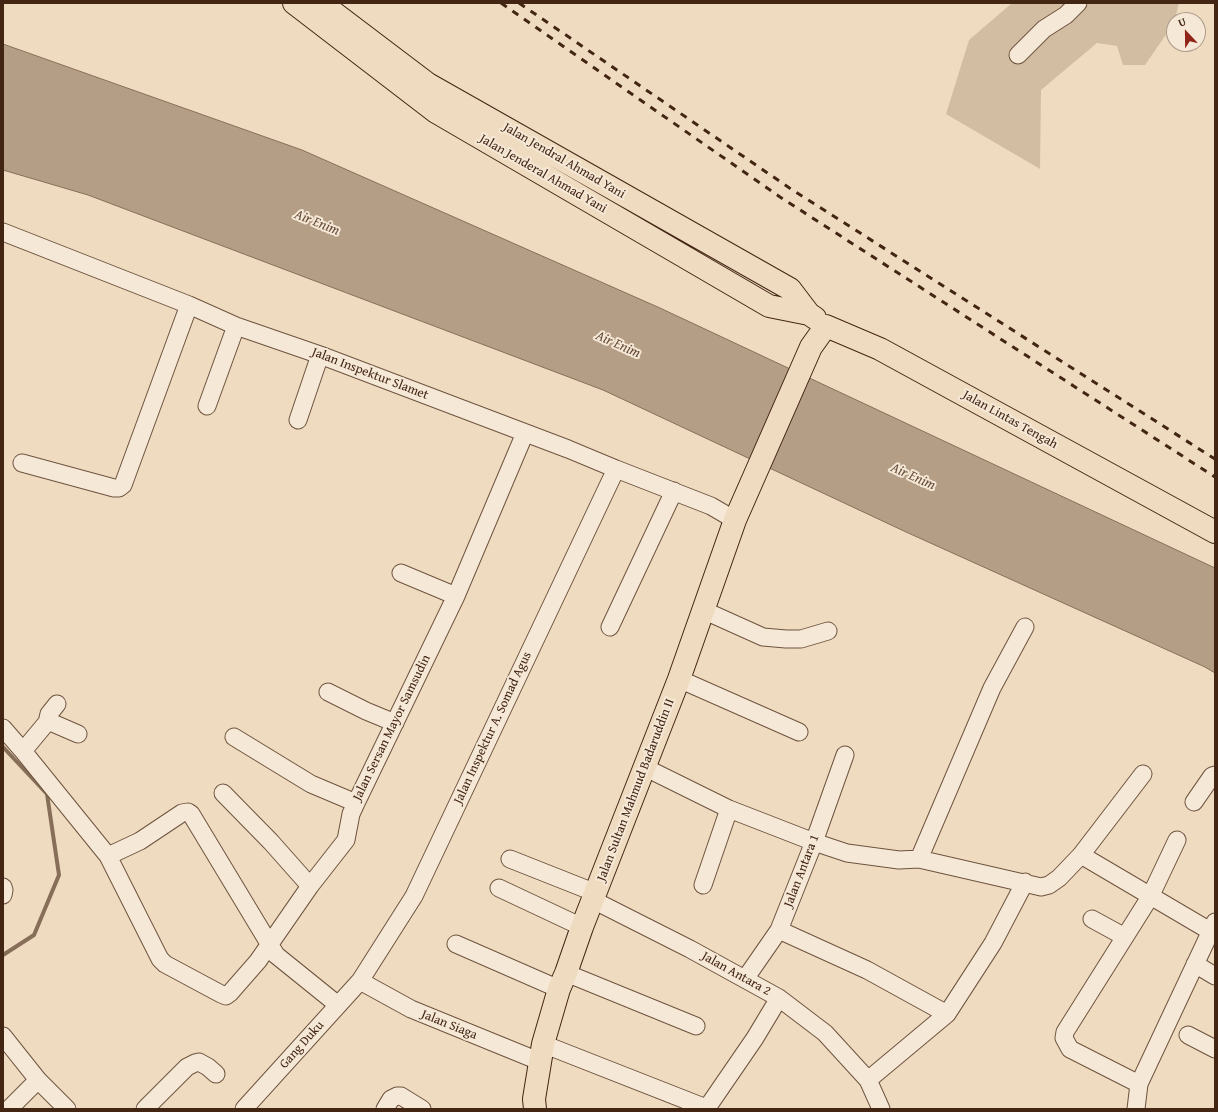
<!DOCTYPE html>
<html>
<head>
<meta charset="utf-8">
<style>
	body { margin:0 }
	#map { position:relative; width:1218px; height:1112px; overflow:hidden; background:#efdcc0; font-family:"Gentium Book Plus",serif }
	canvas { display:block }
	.frame { position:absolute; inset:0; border:4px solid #432514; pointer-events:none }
	.north { position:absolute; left:1166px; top:12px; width:40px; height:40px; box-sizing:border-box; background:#f5e8d6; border:1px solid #ae9a88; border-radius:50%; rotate:338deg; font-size:11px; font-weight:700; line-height:16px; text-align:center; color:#432514 }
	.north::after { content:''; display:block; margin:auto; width:14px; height:18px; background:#8f2418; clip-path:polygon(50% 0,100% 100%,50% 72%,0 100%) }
</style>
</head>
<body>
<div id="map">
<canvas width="1218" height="1112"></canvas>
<div class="frame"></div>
<div class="north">U</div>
</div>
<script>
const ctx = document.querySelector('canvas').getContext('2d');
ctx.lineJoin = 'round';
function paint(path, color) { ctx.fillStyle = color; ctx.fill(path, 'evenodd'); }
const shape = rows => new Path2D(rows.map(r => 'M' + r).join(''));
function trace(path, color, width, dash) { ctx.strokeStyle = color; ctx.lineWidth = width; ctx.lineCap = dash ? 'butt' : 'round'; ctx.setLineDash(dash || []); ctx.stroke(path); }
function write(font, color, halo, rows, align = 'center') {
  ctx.font = font + ' "Gentium Book Plus",serif'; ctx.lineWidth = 4; ctx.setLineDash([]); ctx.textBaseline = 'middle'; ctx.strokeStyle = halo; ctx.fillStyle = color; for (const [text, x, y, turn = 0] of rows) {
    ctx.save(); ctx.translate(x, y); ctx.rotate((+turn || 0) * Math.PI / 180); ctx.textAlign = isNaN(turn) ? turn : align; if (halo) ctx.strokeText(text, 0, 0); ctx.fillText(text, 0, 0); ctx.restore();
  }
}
paint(shape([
	[1012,3,1179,3,1174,23,1145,65,1123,65,1117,46,1097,43,1041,90,1040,169,946,114,969,40]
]), '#d2bda3');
const water = shape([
	[3,44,302,150,660,308,1215,568,1215,673,1205,667,906,532,603,390,88,195,3,170,3,44]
]);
paint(water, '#b59e86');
trace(water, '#876e58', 1);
trace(shape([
	[3,747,47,794,59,875,34,935,3,955]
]), '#876e58', 4);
const minor = shape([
	[1018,55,1044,29,1066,15,1078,3],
	[3,232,189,305,236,326,320,355,568,449,616,469,711,506,735,520],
	[207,406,236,326],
	[298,420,320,355],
	[22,463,114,488,119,488,123,485,189,305],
	[401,573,456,596],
	[703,610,763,637,786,639,801,639,828,631],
	[610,627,674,491],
	[679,679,799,732],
	[328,692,366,711,395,723],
	[48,721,78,734],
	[3,728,23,751,108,856,160,959,165,964,221,994,226,996,230,993,258,961,310,886,346,840,351,814,356,803,456,596,525,433],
	[234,737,311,784,356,803],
	[23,751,48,721,48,718,49,714,57,704],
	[644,767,729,809,814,842,847,853,899,860,919,859,1041,887,1049,885,1059,878,1081,855,1210,931],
	[223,793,271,842,310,886],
	[1194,802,1212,776,1215,775],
	[1081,855,1143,774],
	[108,856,140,841,182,813,188,812,191,814,276,955,338,1005],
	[510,859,596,893],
	[919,859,992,688,1025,627],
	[703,885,729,809],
	[3,887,4,890,3,895],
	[499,888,582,927],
	[1092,919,1125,937],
	[779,930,867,970,947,1014],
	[456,944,559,989],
	[1195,964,1215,976],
	[566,973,696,1026],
	[745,979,779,930,814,842,845,755],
	[360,981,411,1009,541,1062],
	[779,998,825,1033,868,1080],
	[1188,1035,1215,1049],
	[3,1036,38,1080,67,1109],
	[543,1044,701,1106,706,1107,709,1105,755,1038,779,998,690,949,593,900],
	[1139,1084,1070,1049,1064,1038,1065,1032,1150,897,1177,840],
	[9,1109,38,1080],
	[145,1109,187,1067,195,1063,199,1062,208,1067,216,1074],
	[244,1109,360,981,414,896,616,469],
	[385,1109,391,1099,397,1096,401,1096,422,1109],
	[881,1109,868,1080,947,1014,993,943,1025,882],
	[1136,1109,1139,1084,1215,922]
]);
const highway = shape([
	[294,3,436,112,769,306,809,314],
	[321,3,428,84,790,289,809,314,815,318],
	[535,1109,534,1099,543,1044,559,989,566,973,582,927,679,679,735,520,811,347,826,326,880,349,1215,532]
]);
trace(minor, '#6e533f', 19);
trace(highway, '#432514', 24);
trace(minor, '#f5e8d6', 17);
trace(highway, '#efdcc0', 22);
trace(shape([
	[501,3,780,197,1215,477],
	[519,3,791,189,1215,459]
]), '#432514', 3, [7, 7]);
write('13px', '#432514', '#f5e8d6', [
	["Jalan Jendral Ahmad Yani",564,161,30],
	["Jalan Jenderal Ahmad Yani",543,174,30],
	["Jalan Inspektur Slamet",370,374,21],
	["Jalan Lintas Tengah",1010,420,29],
	["Jalan Sersan Mayor Samsudin",392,728,-64],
	["Jalan Inspektur A. Somad Agus",493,728,-65],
	["Jalan Sultan Mahmud Badaruddin II",636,790,-69],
	["Jalan Antara 1",802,871,-69],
	["Jalan Antara 2",736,974,29],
	["Jalan Siaga",449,1025,22],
	["Gang Duku",302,1045,-48]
]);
write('italic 14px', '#654936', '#f5e8d6', [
	["Air Enim",317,223,22],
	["Air Enim",618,345,24],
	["Air Enim",913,477,24]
]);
</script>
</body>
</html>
